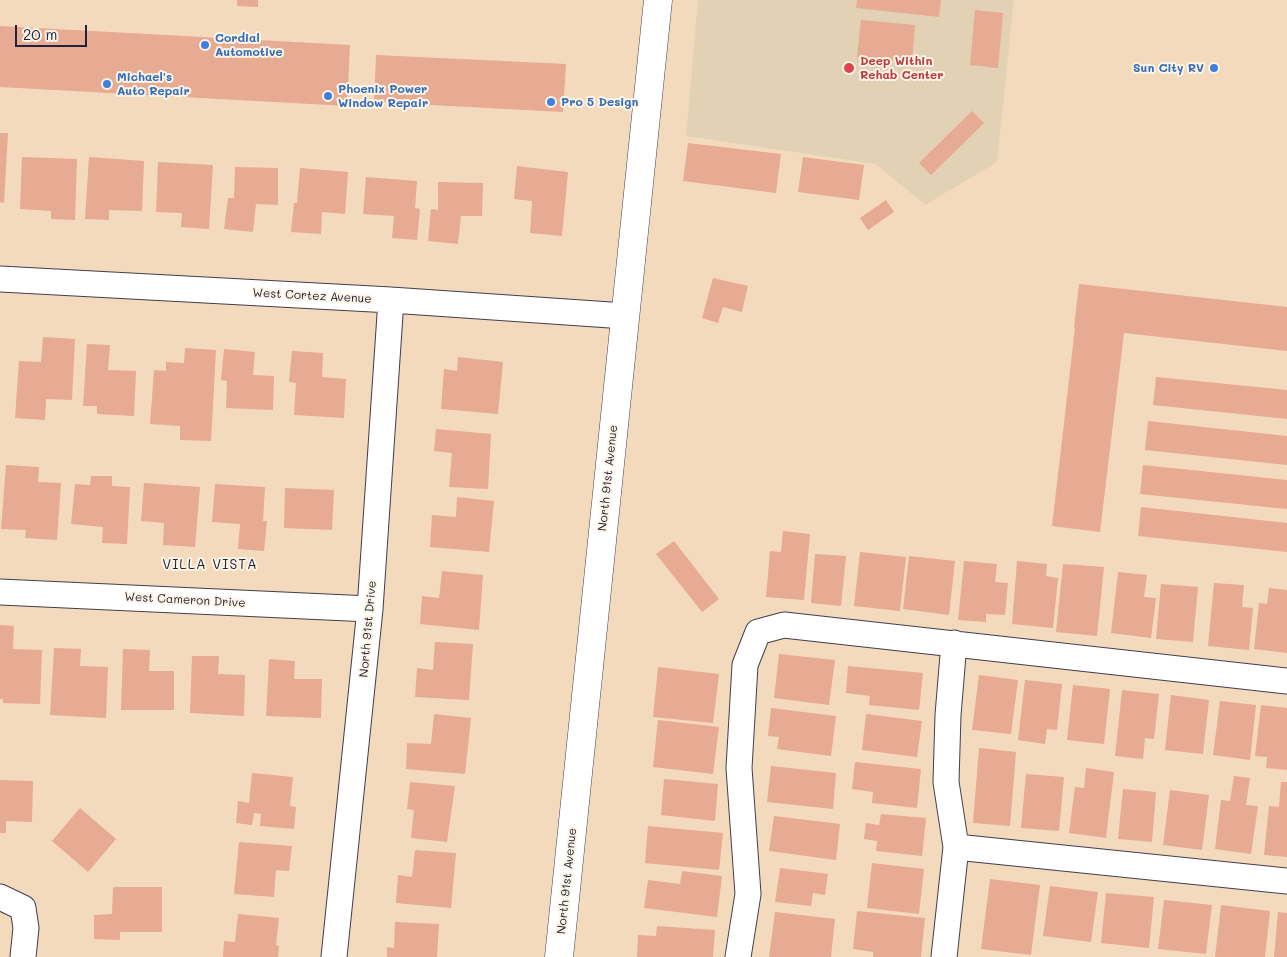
<!DOCTYPE html>
<html>
<head>
<meta charset="utf-8">
<style>
	body { margin:0 }
	#map { position:relative; width:1287px; height:957px; overflow:hidden; background:#f4dabc; font-family:Mali,sans-serif }
	canvas { display:block }
	.scale { position:absolute; left:15px; top:25px; width:72px; height:22px; box-sizing:border-box; border:2px solid #22223b; border-top:0; padding-left:6px; font-size:15px; line-height:18px; white-space:nowrap; color:#22223b; -webkit-text-stroke:4px #fcf5e5; paint-order:stroke }
</style>
</head>
<body>
<div id="map">
<canvas width="1287" height="957"></canvas>
<div class="scale">20 m</div>
</div>
<script>
const ctx = document.querySelector('canvas').getContext('2d');
ctx.lineJoin = 'round';
function paint(path, color) { ctx.fillStyle = color; ctx.fill(path, 'evenodd'); }
const shape = rows => new Path2D(rows.map(r => 'M' + r).join(''));
function trace(path, color, width, dash) { ctx.strokeStyle = color; ctx.lineWidth = width; ctx.lineCap = dash ? 'butt' : 'round'; ctx.setLineDash(dash || []); ctx.stroke(path); }
function write(font, color, halo, rows, align = 'center') {
  ctx.font = font + ' Mali,sans-serif'; ctx.lineWidth = 4; ctx.setLineDash([]); ctx.textBaseline = 'middle'; ctx.strokeStyle = halo; ctx.fillStyle = color; for (const [text, x, y, turn = 0] of rows) {
    ctx.save(); ctx.translate(x, y); ctx.rotate((+turn || 0) * Math.PI / 180); ctx.textAlign = isNaN(turn) ? turn : align; if (halo) ctx.strokeText(text, 0, 0); ctx.fillText(text, 0, 0); ctx.restore();
  }
}
paint(shape([
	[698,0,1014,0,997,162,925,205,876,164,686,136]
]), '#e2d1b5');
paint(shape([
	[237,0,258,0,258,7,237,6],
	[857,0,941,0,939,17,856,8],
	[975,10,1003,13,998,68,970,65],
	[861,20,915,25,912,62,857,57],
	[0,26,350,45,347,106,0,87],
	[376,55,566,64,563,112,374,102],
	[972,111,984,123,931,175,919,163],
	[0,133,8,133,4,203,0,202],
	[688,143,781,154,776,193,683,181],
	[22,157,77,159,75,220,51,219,51,211,20,209],
	[89,157,144,161,142,211,109,210,109,220,85,219],
	[803,157,864,165,859,200,798,192],
	[158,162,213,165,209,229,181,227,182,213,156,212],
	[517,166,568,172,562,236,530,233,532,201,514,199],
	[235,167,278,168,278,205,256,204,253,232,224,229,228,198,234,198],
	[300,168,348,172,345,214,322,212,321,234,291,232,294,203,297,203],
	[366,177,417,181,415,208,420,209,417,240,392,238,394,216,363,214],
	[438,182,483,183,482,216,461,216,458,244,428,241,431,209,438,210],
	[886,200,894,212,868,230,860,218],
	[713,278,748,286,742,312,723,307,718,323,702,318],
	[1079,284,1287,307,1287,351,1124,333,1100,532,1052,526,1075,328,1074,327],
	[43,337,75,339,72,400,46,399,45,420,15,418,19,361,41,362],
	[87,344,110,345,108,370,136,371,134,416,97,414,97,406,83,406],
	[185,348,216,350,211,441,180,440,180,426,150,424,154,370,166,371,166,362,184,363],
	[224,349,255,352,253,375,274,376,273,410,226,408,227,381,221,380],
	[292,351,323,353,322,377,346,379,344,418,294,415,296,383,289,382],
	[458,357,503,362,498,414,441,409,444,369,457,371],
	[1156,377,1287,390,1287,419,1153,405],
	[1148,421,1287,436,1287,465,1145,450],
	[436,429,491,434,488,489,449,487,452,453,434,451],
	[6,465,39,467,38,482,61,483,57,540,25,538,26,530,1,529],
	[1143,465,1287,480,1287,509,1140,494],
	[91,476,112,476,112,486,130,487,127,544,102,543,103,527,71,524,75,484,90,485],
	[144,483,200,487,195,547,163,545,164,523,141,521],
	[215,484,265,487,263,521,267,521,264,551,238,549,240,524,212,522],
	[285,488,334,490,332,530,284,528],
	[457,497,494,501,489,552,430,547,432,515,456,517],
	[1141,507,1287,523,1287,552,1138,536],
	[783,531,810,534,804,600,766,597,770,551,781,552],
	[674,541,719,599,702,612,656,554],
	[860,552,906,557,900,611,854,606],
	[815,554,846,556,841,606,811,603],
	[909,556,955,561,949,615,903,609],
	[964,561,997,564,995,582,1008,583,1005,615,986,614,986,622,958,620],
	[1017,561,1047,564,1046,576,1058,578,1053,628,1012,624],
	[1063,564,1104,567,1097,636,1056,632],
	[442,571,483,575,479,630,420,624,422,596,439,598],
	[1118,572,1147,575,1144,597,1156,598,1151,638,1111,633],
	[1214,583,1244,585,1242,607,1253,608,1249,650,1208,646],
	[1161,584,1198,587,1193,642,1156,639],
	[1269,588,1287,590,1287,653,1254,649,1259,603,1267,604],
	[0,625,14,626,13,649,42,650,40,704,3,703,3,699,0,699],
	[435,642,473,644,469,700,415,697,417,668,433,670],
	[54,648,81,649,80,666,108,667,106,718,50,715],
	[123,649,150,650,149,671,174,671,174,710,121,710],
	[779,654,835,660,829,705,774,698],
	[192,656,219,656,218,674,245,675,244,716,190,713],
	[269,659,295,661,294,679,322,679,321,718,266,716],
	[848,666,923,673,919,710,869,705,870,696,846,693],
	[658,667,719,674,713,723,653,717],
	[979,675,1018,680,1011,734,972,730],
	[1025,680,1062,684,1057,730,1047,729,1045,744,1018,740],
	[1073,685,1110,689,1104,744,1067,740],
	[1122,690,1159,694,1154,739,1145,738,1143,759,1115,756],
	[1171,695,1209,700,1203,754,1165,750],
	[1220,701,1256,705,1250,760,1213,755],
	[1261,705,1287,708,1287,770,1266,768,1267,757,1255,756],
	[771,708,836,716,831,756,777,749,779,737,768,736],
	[434,714,471,718,465,774,406,769,407,743,431,744],
	[866,714,922,721,917,757,862,750],
	[658,720,719,727,713,774,653,767],
	[979,748,1016,752,1010,826,973,823],
	[855,762,921,769,917,808,872,803,873,792,852,789],
	[771,766,836,773,833,809,767,802],
	[1086,768,1114,772,1106,838,1069,833,1075,787,1084,788],
	[252,773,293,777,290,806,296,807,294,829,260,826,261,814,254,813,252,825,236,823,238,801,249,803],
	[1026,774,1064,777,1059,831,1021,828],
	[1234,776,1250,778,1246,805,1258,806,1251,854,1215,849,1221,800,1230,801],
	[664,779,718,784,715,821,661,815],
	[0,780,33,781,32,822,6,821,6,833,0,833],
	[410,782,455,786,447,842,411,838,414,810,407,809],
	[1281,782,1287,782,1287,857,1264,855,1269,806,1279,807],
	[1123,789,1156,792,1152,842,1118,839],
	[1170,790,1209,795,1202,850,1163,845],
	[80,808,116,839,88,872,52,841],
	[881,814,926,818,922,856,876,851,877,841,864,839,866,823,879,825],
	[774,816,840,824,836,860,769,851],
	[648,826,723,833,719,870,645,863],
	[239,842,292,846,289,871,276,870,274,897,234,894],
	[415,850,456,853,451,908,396,903,398,875,412,877],
	[872,863,924,869,919,914,867,908],
	[780,868,828,874,825,895,813,893,811,906,775,902],
	[682,871,722,876,717,917,644,908,648,880,680,884],
	[990,879,1040,885,1031,955,981,949],
	[1050,886,1098,892,1091,942,1043,936],
	[113,887,162,887,162,932,120,932,120,940,94,939,94,915,112,914],
	[1106,893,1154,897,1149,948,1101,943],
	[1164,900,1212,905,1206,954,1158,949],
	[1221,905,1270,911,1265,957,1215,957],
	[857,911,925,918,921,957,873,957,873,952,853,949],
	[775,912,835,919,831,957,769,957],
	[1278,912,1287,913,1287,957,1274,957],
	[238,914,279,918,276,945,279,946,278,957,223,957,224,941,235,942],
	[395,922,439,924,437,957,387,957,387,947,394,948],
	[657,926,715,930,713,957,637,957,638,935,656,936]
]), '#e7aa92');
const minor = shape([
	[0,279,391,300,625,316],
	[0,592,370,609],
	[956,847,1287,881],
	[0,897,23,908,26,928,23,957],
	[334,957,370,609,391,300],
	[738,957,748,894,739,768,745,665,758,632,784,625,1287,681],
	[944,957,956,847,946,782,948,715,954,643]
]);
const major = shape([
	[559,957,658,0]
]);
trace(minor, '#423e4e', 27);
trace(major, '#423e4e', 29);
trace(minor, '#fff', 25);
trace(major, '#fff', 28);
for (const [x, y, r, color] of [
	[205,45,5,"#3f7fe0"],
	[849,68,6,"#e0444e"],
	[1214,68,5,"#3f7fe0"],
	[107,84,5,"#3f7fe0"],
	[328,96,5,"#3f7fe0"],
	[551,102,5,"#3f7fe0"]
]) { const dot = new Path2D(); dot.arc(x, y, r, 0, 2 * Math.PI); ctx.fillStyle = color; ctx.fill(dot); trace(dot, '#fcf5e5', 2); }
write('bold 12px', '#366cbe', '#fcf5e5', [
	["Cordial",215,38],
	["Automotive",215,52],
	["Sun City RV",1204,68,"right"],
	["Michael's",117,77],
	["Auto Repair",117,91],
	["Phoenix Power",338,89],
	["Window Repair",338,103],
	["Pro 5 Design",561,102]
], 'left');
write('bold 12px', '#be3a42', '#fcf5e5', [
	["Deep Within",860,61],
	["Rehab Center",860,75]
], 'left');
write('12px', '#22223b', '#fcf5e5', [
	["West Cortez Avenue",312,296,3],
	["North 91st Avenue",608,478,-84],
	["West Cameron Drive",185,600,3],
	["North 91st Drive",368,629,-85],
	["North 91st Avenue",567,881,-84]
]);
ctx.letterSpacing = '1px';
write('14px', '#22223b', '#fcf5e5', [
	["VILLA VISTA",210,565]
]);
ctx.letterSpacing = '0px';
</script>
</body>
</html>
